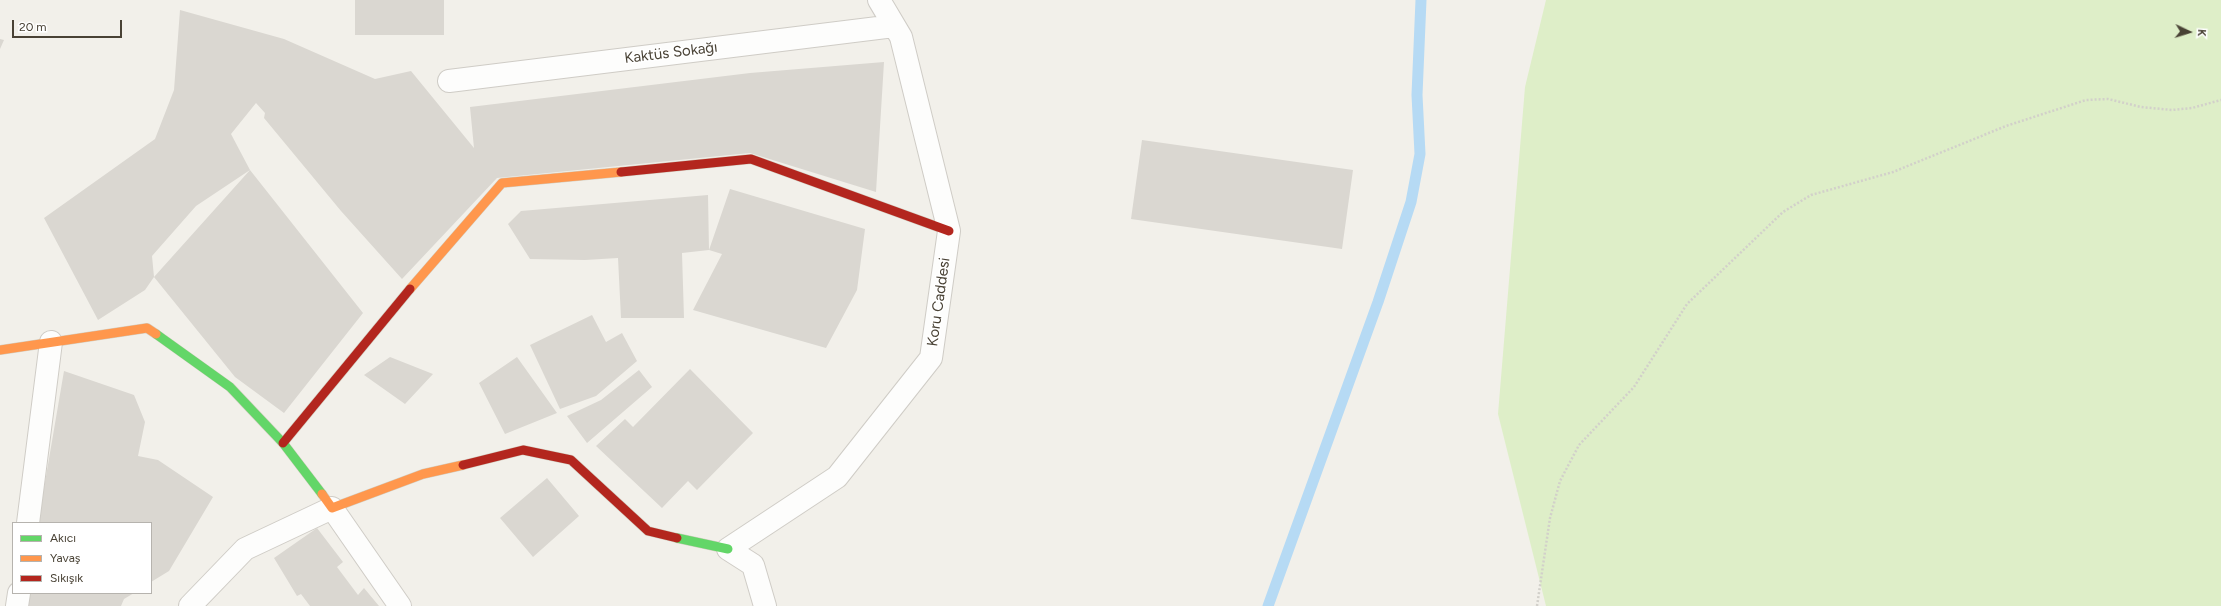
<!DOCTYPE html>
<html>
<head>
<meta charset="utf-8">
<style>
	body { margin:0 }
	#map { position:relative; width:2221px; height:606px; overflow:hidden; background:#f2f0ea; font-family:Figtree,sans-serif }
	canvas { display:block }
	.legend { position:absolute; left:12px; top:522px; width:140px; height:72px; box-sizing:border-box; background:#fff; border:1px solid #b6b3ae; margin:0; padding:5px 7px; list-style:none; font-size:12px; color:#494235 }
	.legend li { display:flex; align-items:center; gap:8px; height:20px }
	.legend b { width:20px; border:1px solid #b6b3ae }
	.north { position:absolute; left:2169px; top:12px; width:40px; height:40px; -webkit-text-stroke:3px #fff; paint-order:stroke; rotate:94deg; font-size:11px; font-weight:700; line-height:16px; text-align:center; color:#494235 }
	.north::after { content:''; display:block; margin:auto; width:14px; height:18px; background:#494235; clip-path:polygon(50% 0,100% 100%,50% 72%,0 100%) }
	.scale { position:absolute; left:12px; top:20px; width:110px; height:18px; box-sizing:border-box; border:2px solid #494235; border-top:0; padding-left:5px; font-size:12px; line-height:14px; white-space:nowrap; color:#494235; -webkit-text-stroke:3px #fff; paint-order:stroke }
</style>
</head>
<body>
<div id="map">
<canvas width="2221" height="606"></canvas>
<ul class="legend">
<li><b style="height:5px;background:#63d668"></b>Akıcı</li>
<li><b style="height:5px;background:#ff974d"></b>Yavaş</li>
<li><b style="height:5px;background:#b3261e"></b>Sıkışık</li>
</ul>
<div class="north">K</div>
<div class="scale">20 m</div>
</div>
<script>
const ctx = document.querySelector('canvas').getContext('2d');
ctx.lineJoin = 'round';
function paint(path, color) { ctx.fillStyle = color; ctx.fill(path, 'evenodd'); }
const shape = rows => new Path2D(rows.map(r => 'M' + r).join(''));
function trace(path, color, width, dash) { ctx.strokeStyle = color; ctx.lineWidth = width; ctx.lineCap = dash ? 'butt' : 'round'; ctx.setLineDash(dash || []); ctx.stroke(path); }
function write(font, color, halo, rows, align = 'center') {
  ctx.font = font + ' Figtree,sans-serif'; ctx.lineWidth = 3; ctx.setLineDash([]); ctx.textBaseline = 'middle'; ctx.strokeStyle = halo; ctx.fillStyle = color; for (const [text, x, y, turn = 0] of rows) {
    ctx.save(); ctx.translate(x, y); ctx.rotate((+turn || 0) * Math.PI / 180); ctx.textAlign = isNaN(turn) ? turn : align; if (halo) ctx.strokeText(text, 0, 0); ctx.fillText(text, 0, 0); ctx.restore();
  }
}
paint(shape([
	[1546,0,2221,0,2221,606,1546,606,1498,414,1525,87]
]), '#deeec8');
trace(shape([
	[1268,606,1378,302,1411,202,1420,154,1417,95,1421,0]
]), '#b6daf4', 11);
paint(shape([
	[355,0,444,0,444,35,355,35],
	[180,10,284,39,375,79,411,71,474,148,470,107,750,73,884,62,876,192,750,153,497,178,402,279,341,211,264,118,265,113,256,103,231,134,250,170,196,206,152,256,154,277,145,290,98,320,44,218,155,139,174,90],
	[0,39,4,40,0,49],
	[1142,140,1353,170,1342,249,1131,219],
	[250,170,363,313,284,413,235,377,154,277],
	[730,189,865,229,857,290,826,348,693,310,722,254,709,250,682,253,684,318,621,318,618,258,585,260,530,259,508,224,521,211,708,195,709,250],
	[592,315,606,342,622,333,637,361,596,396,560,409,530,345],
	[390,357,433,374,405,404,364,375],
	[517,357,557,413,505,434,479,383],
	[690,369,753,433,697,490,688,481,662,508,596,446,625,419,633,427],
	[639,370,652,387,587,443,567,416,601,400],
	[64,371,134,395,145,422,138,456,158,460,213,497,169,571,151,582,151,523,38,523],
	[547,478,579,516,533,557,500,518],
	[317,528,343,562,337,567,358,595,364,588,379,606,310,606,301,594,297,596,274,558],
	[29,593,134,593,124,599,121,606,28,606]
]), '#dad7d1');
const street = shape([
	[449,81,894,26],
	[28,523,51,342],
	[17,606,19,593],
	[190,606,245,549,332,508,400,606],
	[765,606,753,565,728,549,837,477,931,358,949,231,901,37,879,0]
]);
const fast = shape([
	[156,334,230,387,283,443,322,494],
	[677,538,728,549]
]);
const slow = shape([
	[410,289,502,183,621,172],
	[0,350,147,328,156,334],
	[322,494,332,508,423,474,463,465]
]);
const jam = shape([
	[621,172,751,159,949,231],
	[283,443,410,289],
	[463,465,523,450,571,460,648,531,677,538]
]);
trace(street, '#cfccc6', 24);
trace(fast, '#d2cdc0', 10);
trace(slow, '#d2cdc0', 10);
trace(jam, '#d2cdc0', 10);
trace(shape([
	[1537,606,1550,518,1560,481,1579,445,1634,387,1687,304,1783,212,1811,195,1893,172,2006,126,2086,100,2108,99,2141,107,2172,110,2192,108,2221,100]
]), '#d2d0ca', 2.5, [2, 2]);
trace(street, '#fdfdfc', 22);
trace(fast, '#63d668', 9);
trace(slow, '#ff974d', 9);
trace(jam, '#b3261e', 9);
write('15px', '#494235', '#fff', [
	["Kaktüs Sokağı",671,53,-7],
	["Koru Caddesi",939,302,-82]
]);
</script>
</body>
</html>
